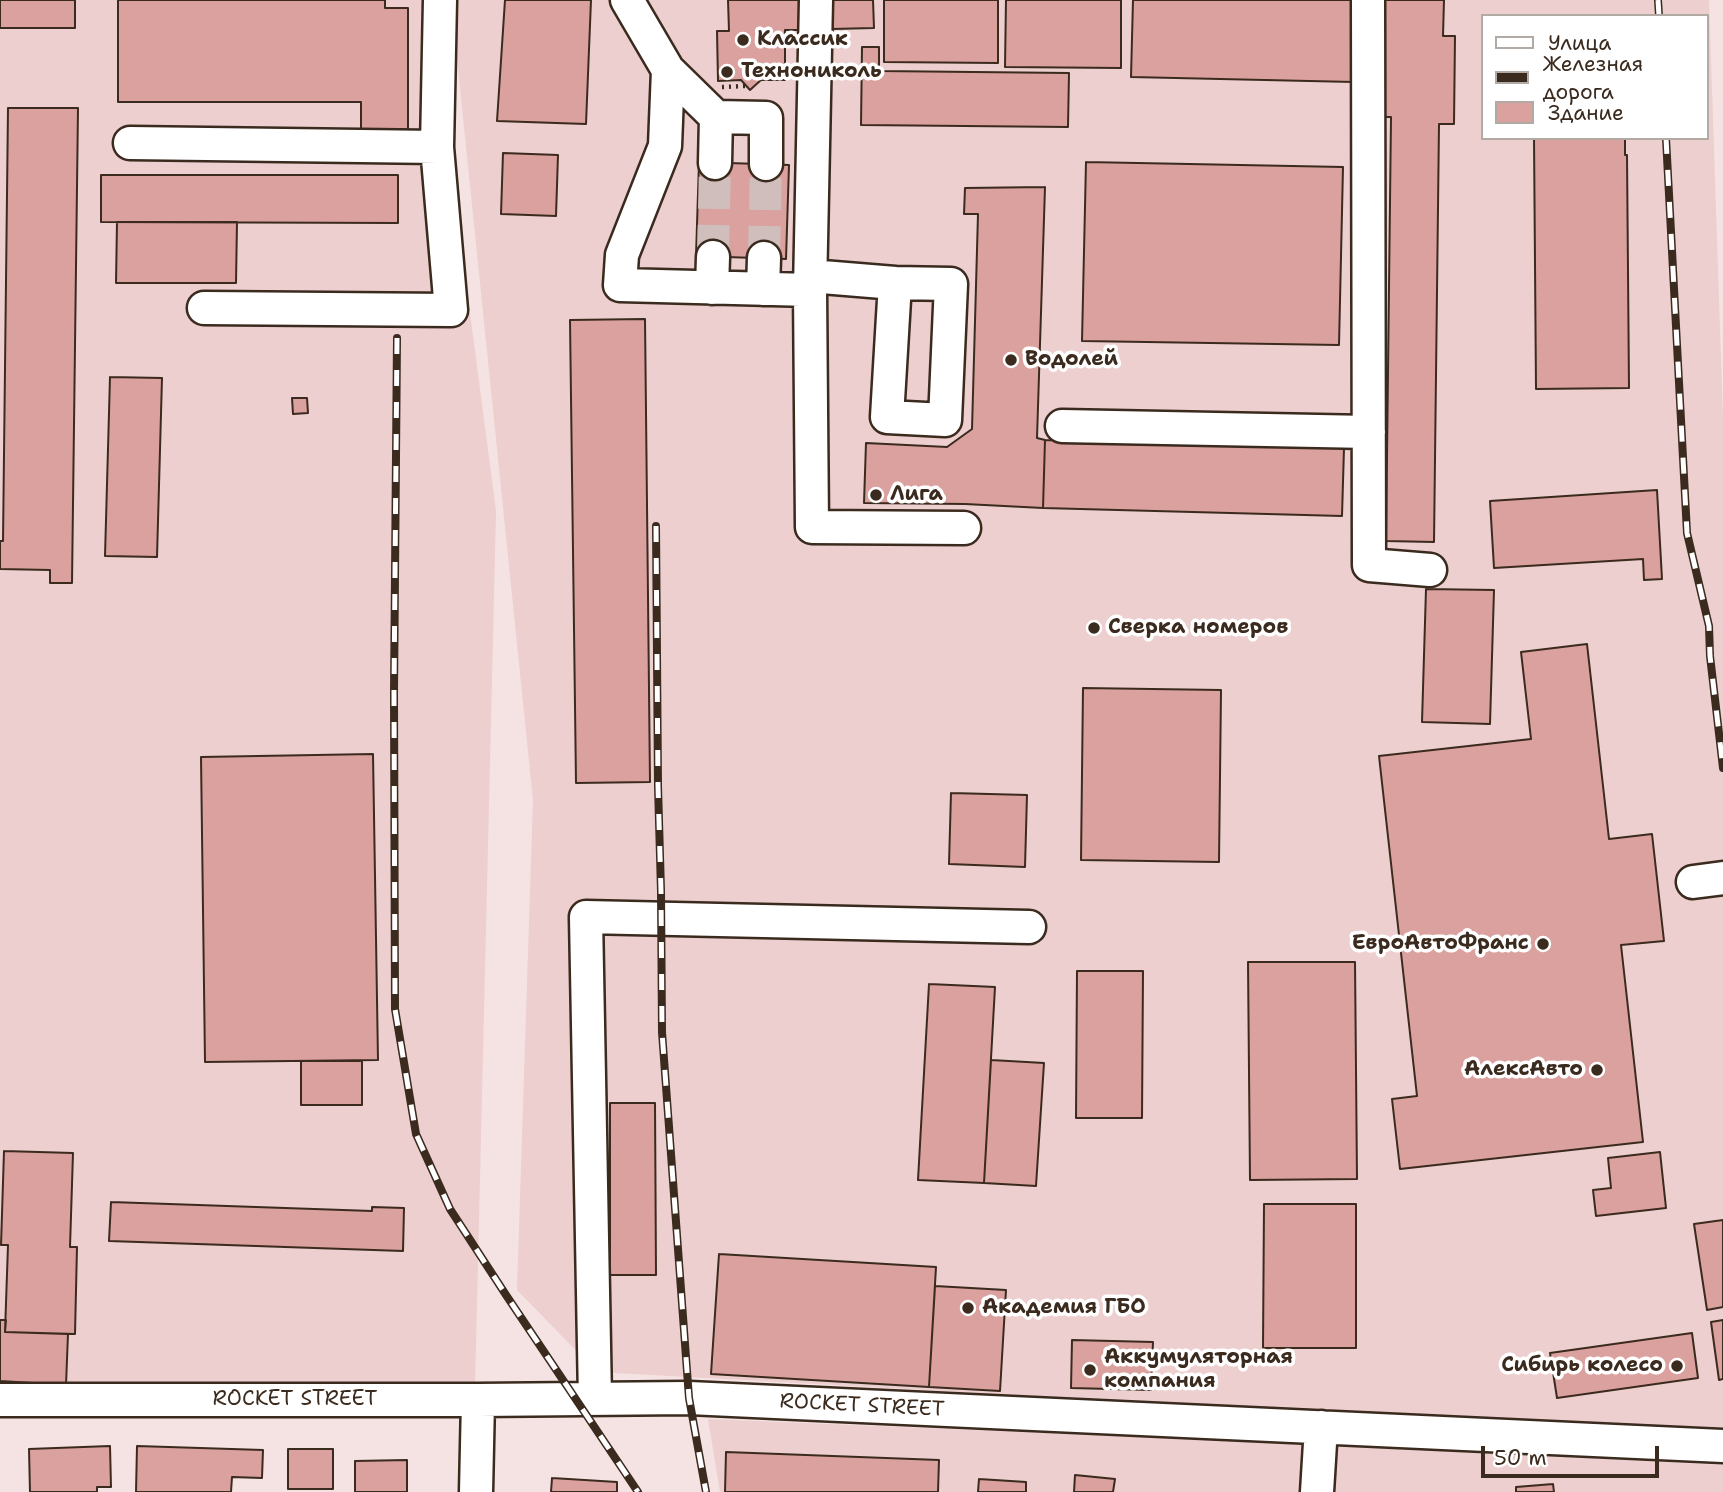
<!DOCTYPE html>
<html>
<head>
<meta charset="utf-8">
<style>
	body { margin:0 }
	#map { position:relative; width:1723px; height:1492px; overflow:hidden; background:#f4e3e2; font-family:"Shantell Sans",sans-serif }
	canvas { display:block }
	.legend { position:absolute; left:1481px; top:14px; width:228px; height:126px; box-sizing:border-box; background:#fff; border:2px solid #b1aaa5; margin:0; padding:9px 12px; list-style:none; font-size:21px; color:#3b2a1e }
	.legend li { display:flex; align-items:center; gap:14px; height:35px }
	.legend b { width:35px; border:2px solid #b1aaa5 }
	.scale { position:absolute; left:1481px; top:1446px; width:178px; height:32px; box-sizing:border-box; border:4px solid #3b2a1e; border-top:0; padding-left:9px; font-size:21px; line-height:24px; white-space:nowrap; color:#3b2a1e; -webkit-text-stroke:5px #fff; paint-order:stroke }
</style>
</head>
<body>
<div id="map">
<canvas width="1723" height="1492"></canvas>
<ul class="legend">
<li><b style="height:9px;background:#fff"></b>Улица</li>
<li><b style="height:9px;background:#3b2a1e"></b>Железная дорога</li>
<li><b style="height:19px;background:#dba19f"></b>Здание</li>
</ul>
<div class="scale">50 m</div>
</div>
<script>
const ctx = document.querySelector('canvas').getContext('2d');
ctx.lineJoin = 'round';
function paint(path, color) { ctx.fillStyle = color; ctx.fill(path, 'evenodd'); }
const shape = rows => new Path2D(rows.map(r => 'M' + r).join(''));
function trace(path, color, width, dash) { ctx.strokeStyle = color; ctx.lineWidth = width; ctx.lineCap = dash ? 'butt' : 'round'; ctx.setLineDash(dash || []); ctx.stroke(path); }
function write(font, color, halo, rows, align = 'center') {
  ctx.font = font + ' "Shantell Sans",sans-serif'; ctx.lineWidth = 7; ctx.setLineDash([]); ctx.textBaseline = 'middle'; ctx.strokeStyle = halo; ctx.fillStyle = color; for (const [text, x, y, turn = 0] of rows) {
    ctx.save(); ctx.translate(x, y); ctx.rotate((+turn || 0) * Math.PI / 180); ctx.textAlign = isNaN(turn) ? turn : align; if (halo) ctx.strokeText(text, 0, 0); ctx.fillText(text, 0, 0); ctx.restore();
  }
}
paint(shape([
	[0,0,429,0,496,511,475,1386,0,1386],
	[451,0,1709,0,1723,419,1723,1434,597,1372,517,1290,533,800],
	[1483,16,1707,16,1707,138,1483,138],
	[708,1419,1333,1445,1723,1465,1723,1492,720,1492]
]), '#eccfce');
const building = shape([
	[0,0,75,0,75,28,0,28,0,0],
	[118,0,385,0,385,8,408,8,408,130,361,129,361,102,118,102,118,0],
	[505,0,591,0,586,124,497,121,505,0],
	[728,0,802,0,802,30,785,30,785,80,761,80,750,90,741,80,718,81,717,31,729,31,728,0],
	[831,0,873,0,874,28,832,29,831,0],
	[884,0,998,0,998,63,884,62,884,0],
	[1006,0,1121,0,1121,68,1005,67,1006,0],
	[1133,0,1356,0,1354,82,1131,77,1133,0],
	[1381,0,1444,0,1443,36,1455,36,1454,124,1439,124,1434,542,1386,541,1391,117,1380,117,1381,0],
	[862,47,879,47,879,71,1069,73,1068,127,861,125,862,47],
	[8,108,78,108,72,583,50,583,50,570,0,569,0,541,3,541,8,108],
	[1534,138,1625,138,1625,155,1627,155,1629,388,1536,389,1534,138],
	[503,153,558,155,556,216,501,214,503,153],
	[699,162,789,165,786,259,696,256,699,162],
	[1086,162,1343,167,1339,345,1082,341,1086,162],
	[101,175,398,175,398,223,101,222,101,175],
	[1045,187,1037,438,1045,440,1043,508,965,504,864,503,866,443,947,447,972,429,978,214,964,214,965,188,1045,187],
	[117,222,237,222,236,283,116,283,117,222],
	[645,319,650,782,576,783,570,320,645,319],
	[110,377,162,378,157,557,105,556,110,377],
	[292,398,307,398,308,413,293,414,292,398],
	[1045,440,1344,448,1342,516,1043,508,1045,440],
	[1657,490,1662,579,1644,580,1643,559,1494,568,1490,501,1657,490],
	[1426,589,1494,590,1490,724,1422,722,1426,589],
	[1587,644,1609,839,1652,834,1664,941,1621,945,1643,1142,1400,1169,1392,1099,1417,1096,1379,756,1531,739,1521,652,1587,644],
	[1083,688,1221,690,1219,862,1081,860,1083,688],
	[373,754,378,1060,205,1062,201,757,373,754],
	[951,793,1027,795,1025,867,949,864,951,793],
	[1248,962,1355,962,1357,1179,1250,1180,1248,962],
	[1077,971,1143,971,1142,1118,1076,1118,1077,971],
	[929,984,995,987,984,1183,918,1180,929,984],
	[991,1060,1044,1063,1036,1186,984,1183,991,1060],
	[301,1061,362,1061,362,1105,301,1105,301,1061],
	[610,1103,655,1103,656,1275,610,1275,610,1103],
	[4,1151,73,1153,70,1247,77,1247,75,1334,5,1332,8,1245,1,1245,4,1151],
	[1660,1152,1666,1208,1596,1216,1593,1190,1611,1188,1608,1158,1660,1152],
	[111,1202,372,1211,372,1207,404,1208,403,1251,109,1241,111,1202],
	[1264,1204,1356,1204,1356,1348,1263,1348,1264,1204],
	[1723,1220,1723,1307,1707,1310,1694,1224,1723,1220],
	[719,1254,936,1267,929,1387,711,1374,719,1254],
	[935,1286,1006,1290,1000,1391,929,1387,935,1286],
	[0,1320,6,1320,5,1332,68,1334,66,1385,0,1381,0,1320],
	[1723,1320,1723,1379,1719,1380,1711,1322,1723,1320],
	[1692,1333,1698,1378,1557,1398,1550,1353,1692,1333],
	[1072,1340,1153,1342,1151,1390,1071,1388,1072,1340],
	[110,1446,111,1487,97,1487,97,1492,30,1492,29,1449,110,1446],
	[137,1446,263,1450,262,1478,232,1477,231,1492,136,1492,137,1446],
	[288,1449,333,1449,333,1489,288,1489,288,1449],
	[726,1452,939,1460,938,1492,725,1492,726,1452],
	[407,1460,407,1492,355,1492,355,1461,407,1460],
	[1075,1475,1115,1479,1113,1492,1074,1492,1075,1475],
	[552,1478,617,1482,617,1492,551,1492,552,1478],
	[979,1479,1026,1482,1026,1492,978,1492,979,1479],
	[1553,1484,1554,1492,1516,1492,1516,1487,1553,1484]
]);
paint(building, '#dba19f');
trace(building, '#3b2a1e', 2);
trace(shape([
	[713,257,715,163],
	[764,258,766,164]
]), '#cfbebb', 32, [32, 16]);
const minor = shape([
	[627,0,668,70,665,146,622,255,620,285,810,290],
	[816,0,810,290,812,527,964,528],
	[1368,0,1369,565,1430,570],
	[668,70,716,117,715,163],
	[716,117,766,118,766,164],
	[130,143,437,147,440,0],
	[810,276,895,283,887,417,945,420,951,284,895,283],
	[712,288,713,257],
	[763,289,764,258],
	[204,308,451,310,437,147],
	[1062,426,1369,432],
	[1693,882,1723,878],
	[595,1399,586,917,1029,927],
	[0,1400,478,1400,689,1398,1723,1446],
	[476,1492,478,1400],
	[1317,1492,1321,1427]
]);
trace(minor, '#3b2a1e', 37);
trace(shape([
	[722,87,746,86]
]), '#3b2a1e', 4.5, [2, 5]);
trace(minor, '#fff', 32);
const rail = shape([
	[1658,0,1659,16],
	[1666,138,1687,533,1709,626,1710,656,1723,768],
	[397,338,394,693,395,1009,416,1134,450,1209,506,1295,638,1492],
	[656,526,658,786,661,891,662,1032,689,1398,706,1492]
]);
trace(rail, '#3b2a1e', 8);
trace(rail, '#fff', 5, [16]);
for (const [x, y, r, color] of [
	[743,40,7,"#3b2a1e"],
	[727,72,7,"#3b2a1e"],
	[1011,360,7,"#3b2a1e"],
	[876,495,7,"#3b2a1e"],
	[1094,628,7,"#3b2a1e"],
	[1543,944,7,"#3b2a1e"],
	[1597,1070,7,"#3b2a1e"],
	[968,1308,7,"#3b2a1e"],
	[1677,1366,7,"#3b2a1e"],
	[1090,1370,7,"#3b2a1e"]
]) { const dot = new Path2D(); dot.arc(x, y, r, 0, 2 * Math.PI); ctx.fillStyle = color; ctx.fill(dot); trace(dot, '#fff', 2.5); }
write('bold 21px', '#3b2a1e', '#fff', [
	["Классик",757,40],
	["Технониколь",741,72],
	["Водолей",1025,360],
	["Лига",890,495],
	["Сверка номеров",1108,628],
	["ЕвроАвтоФранс",1529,944,"right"],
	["АлексАвто",1583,1070,"right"],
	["Академия ГБО",982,1308],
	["Аккумуляторная",1104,1358],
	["компания",1104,1382],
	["Сибирь колесо",1663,1366,"right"]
], 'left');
write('21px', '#3b2a1e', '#fff', [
	["ROCKET STREET",295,1400],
	["ROCKET STREET",862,1406,3]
]);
</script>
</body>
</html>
